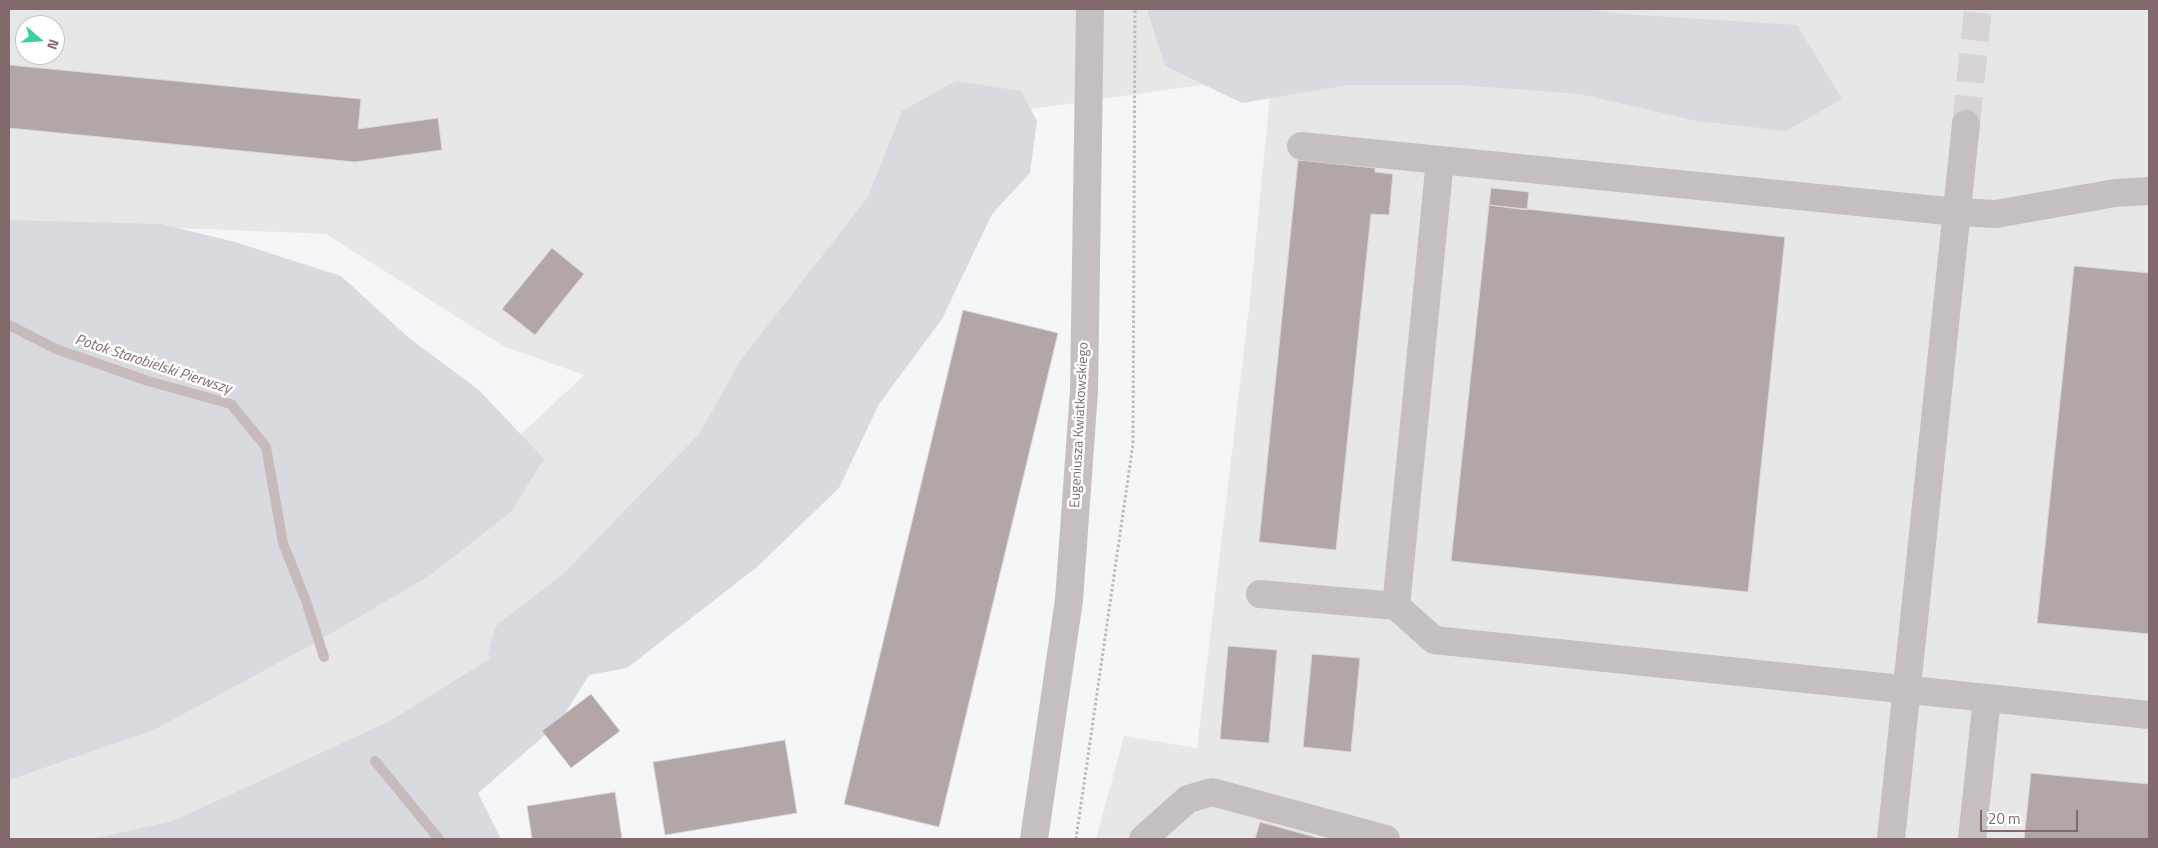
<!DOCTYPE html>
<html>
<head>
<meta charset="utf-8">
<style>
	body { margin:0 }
	#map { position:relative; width:2158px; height:848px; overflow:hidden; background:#f4f6f7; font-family:"Titillium Web",sans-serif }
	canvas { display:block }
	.frame { position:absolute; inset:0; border:10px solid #82696b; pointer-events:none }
	.north { position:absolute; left:15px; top:15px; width:50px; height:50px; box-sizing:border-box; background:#fff; border:1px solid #cdc3c4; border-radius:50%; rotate:109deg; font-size:14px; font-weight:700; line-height:20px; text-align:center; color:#82696b }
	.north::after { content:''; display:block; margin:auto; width:18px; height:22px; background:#3ccfa5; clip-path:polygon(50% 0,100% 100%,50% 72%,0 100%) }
	.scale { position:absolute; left:1980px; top:810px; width:98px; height:22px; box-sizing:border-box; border:2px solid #82696b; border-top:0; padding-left:6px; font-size:15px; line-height:18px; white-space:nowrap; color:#82696b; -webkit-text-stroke:4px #fff; paint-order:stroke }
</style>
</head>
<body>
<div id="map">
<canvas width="2158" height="848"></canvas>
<div class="frame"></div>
<div class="north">N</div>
<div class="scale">20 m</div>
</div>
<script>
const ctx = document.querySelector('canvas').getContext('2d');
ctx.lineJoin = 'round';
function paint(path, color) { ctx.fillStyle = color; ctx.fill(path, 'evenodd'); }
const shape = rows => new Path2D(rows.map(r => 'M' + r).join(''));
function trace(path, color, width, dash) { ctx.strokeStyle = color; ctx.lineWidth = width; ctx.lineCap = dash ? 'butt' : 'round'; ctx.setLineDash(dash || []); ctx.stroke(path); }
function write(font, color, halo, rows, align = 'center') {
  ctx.font = font + ' "Titillium Web",sans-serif'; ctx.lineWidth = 5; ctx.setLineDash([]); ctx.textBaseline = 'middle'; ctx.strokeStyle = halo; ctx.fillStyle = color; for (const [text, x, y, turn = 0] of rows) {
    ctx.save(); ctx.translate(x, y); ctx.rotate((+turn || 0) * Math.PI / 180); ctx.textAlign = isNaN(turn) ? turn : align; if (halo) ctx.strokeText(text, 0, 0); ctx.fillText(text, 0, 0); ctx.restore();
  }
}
paint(shape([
	[9,9,2149,9,2149,839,1096,839,1124,736,1197,748,1250,299,1272,75,989,115,390,839,9,839,9,748,342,603,584,375,503,346,326,234,9,221],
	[25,25,55,25,55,55,25,55]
]), '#e8e7e8');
paint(shape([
	[1147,9,1583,9,1624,14,1797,25,1842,99,1786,131,1697,121,1580,94,1460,85,1348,85,1242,103,1165,66],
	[956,81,1021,91,1037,121,1030,173,992,214,942,319,879,404,839,488,757,567,627,668,589,675,559,723,478,793,501,839,91,839,173,821,390,721,491,658,487,656,496,626,564,573,700,433,740,361,868,197,902,111],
	[9,220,161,224,235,242,341,276,409,338,479,390,544,459,511,512,429,576,311,645,154,730,9,780]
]), '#d9d9e0');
trace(shape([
	[9,325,56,349,148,381,231,404,266,447,283,543,306,601,324,657],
	[375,761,439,839]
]), '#c7babd', 10);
const building = shape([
	[9,65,361,99,358,129,438,118,442,150,355,162,9,128,9,65],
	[1298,160,1375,168,1375,172,1393,174,1389,215,1371,214,1336,550,1259,542,1298,160],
	[1491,188,1529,192,1527,210,1489,205,1491,188],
	[1489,205,1785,237,1748,592,1451,561,1489,205],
	[552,248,584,274,535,335,502,309,552,248],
	[2074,266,2149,273,2149,634,2037,623,2074,266],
	[963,310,1058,333,939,827,844,804,963,310],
	[1228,646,1277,650,1269,743,1220,739,1228,646],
	[1312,654,1360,658,1351,752,1303,747,1312,654],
	[591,694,620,731,571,768,542,731,591,694],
	[785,740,797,813,665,835,653,762,785,740],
	[2031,773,2149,784,2149,839,2024,839,2031,773],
	[615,792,622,839,532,839,527,806,615,792],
	[1260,822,1322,839,1255,839,1260,822]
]);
paint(building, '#b3a6a7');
trace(building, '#d7d8d8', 1);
trace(shape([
	[1966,124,1978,9]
]), '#d8d3d4', 28, [28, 14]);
trace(shape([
	[1076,839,1133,444,1135,9]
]), '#beb9b9', 3, [2.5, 2.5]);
trace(shape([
	[1301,146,1957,212,1996,214,2115,193,2149,191],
	[1440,160,1396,606,1434,640,2149,715],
	[1260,594,1396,606],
	[1034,839,1069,600,1084,391,1090,9],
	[1143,839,1188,799,1212,792,1386,839],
	[1891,839,1966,124],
	[1972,839,1987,698]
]), '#c6bfbf', 28);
write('14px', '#82696b', '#fff', [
	["Eugeniusza Kwiatkowskiego",1080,425,-87]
]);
write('italic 15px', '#856a71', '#fff', [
	["Potok Starobielski Pierwszy",153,365,18]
]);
</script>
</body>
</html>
